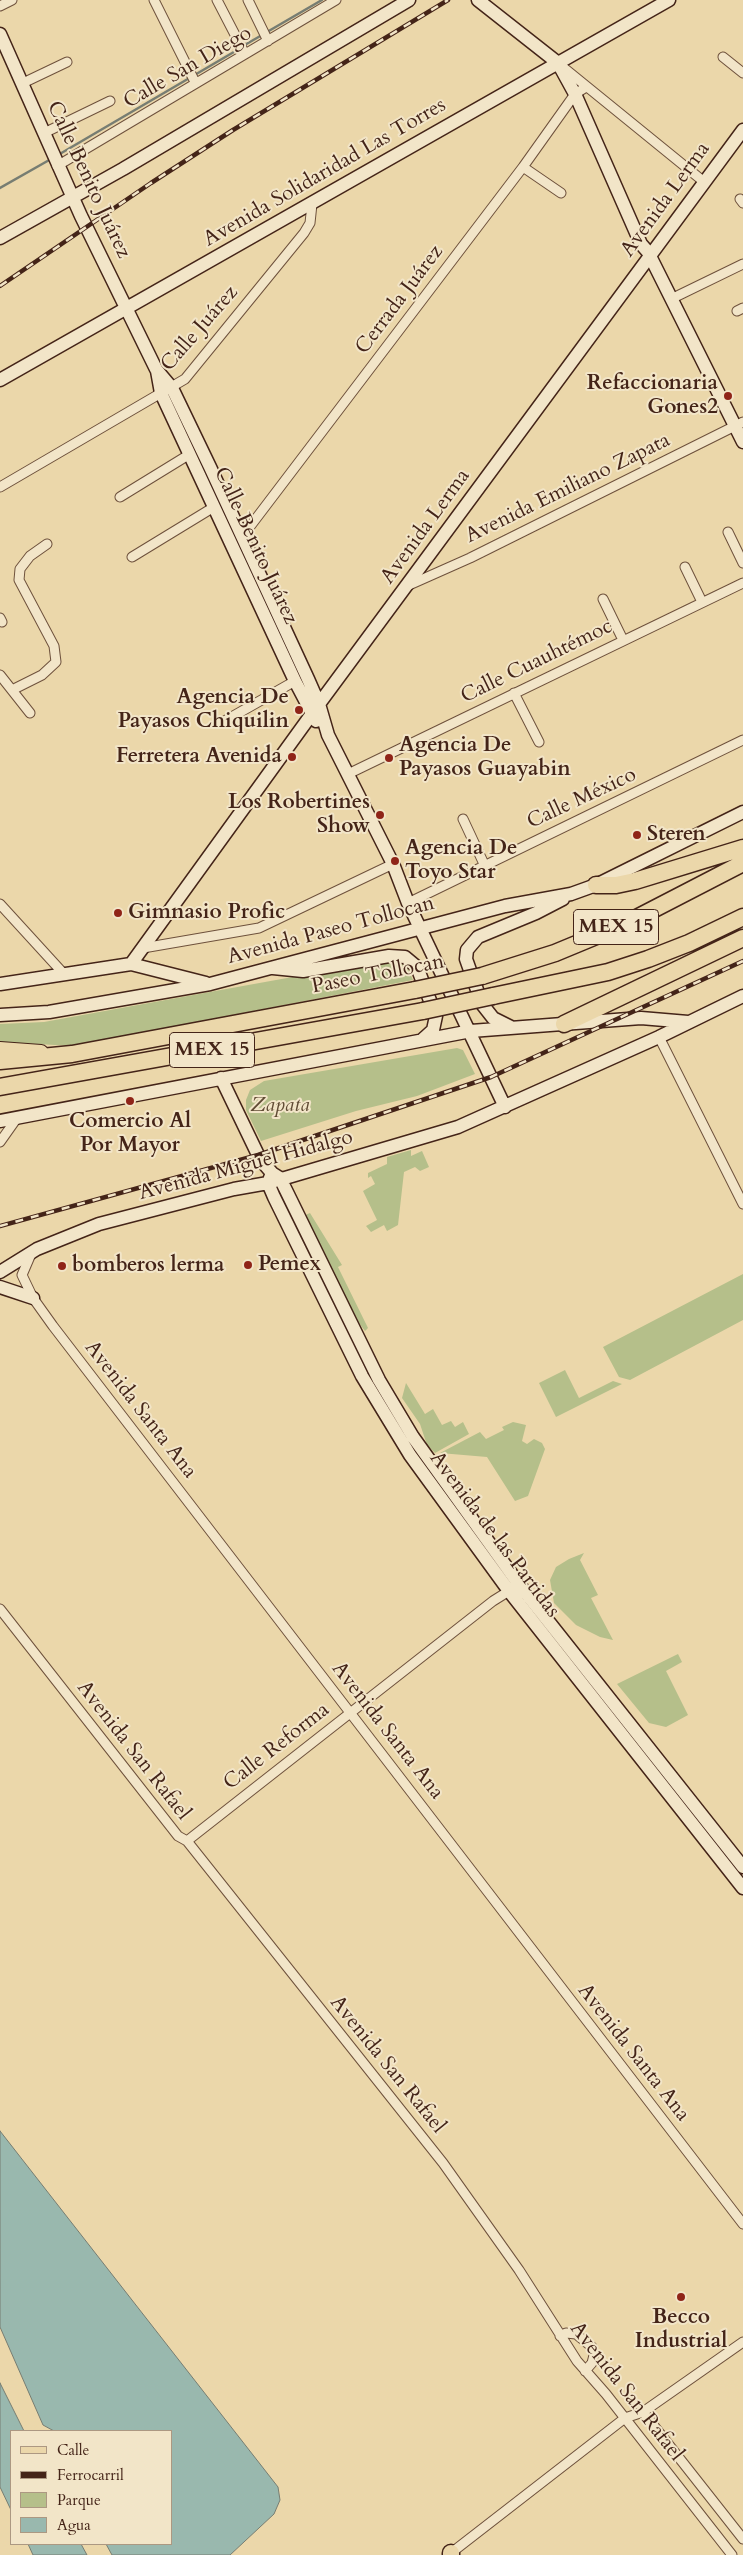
<!DOCTYPE html>
<html>
<head>
<meta charset="utf-8">
<style>
	body { margin:0 }
	#map { position:relative; width:743px; height:2555px; overflow:hidden; background:#ebd7aa; font-family:Cardo,serif }
	canvas { display:block }
	.legend { position:absolute; left:10px; top:2430px; width:162px; height:115px; box-sizing:border-box; background:#f2e5c8; border:1px solid #ac9882; margin:0; padding:6px 9px; list-style:none; font-size:15px; color:#442418 }
	.legend li { display:flex; align-items:center; gap:10px; height:25px }
	.legend b { width:25px; border:1px solid #ac9882 }
</style>
</head>
<body>
<div id="map">
<canvas width="743" height="2555"></canvas>
<ul class="legend">
<li><b style="height:6px;background:#ebd7aa"></b>Calle</li>
<li><b style="height:6px;background:#442418"></b>Ferrocarril</li>
<li><b style="height:14px;background:#b5bf8a"></b>Parque</li>
<li><b style="height:14px;background:#99b8ae"></b>Agua</li>
</ul>
</div>
<script>
const ctx = document.querySelector('canvas').getContext('2d');
ctx.lineJoin = 'round';
function paint(path, color) { ctx.fillStyle = color; ctx.fill(path, 'evenodd'); }
const shape = rows => new Path2D(rows.map(r => 'M' + r).join(''));
function trace(path, color, width, dash) { ctx.strokeStyle = color; ctx.lineWidth = width; ctx.lineCap = dash ? 'butt' : 'round'; ctx.setLineDash(dash || []); ctx.stroke(path); }
function write(font, color, halo, rows, align = 'center') {
  ctx.font = font + ' Cardo,serif'; ctx.lineWidth = 4; ctx.setLineDash([]); ctx.textBaseline = 'middle'; ctx.strokeStyle = halo; ctx.fillStyle = color; for (const [text, x, y, turn = 0] of rows) {
    ctx.save(); ctx.translate(x, y); ctx.rotate((+turn || 0) * Math.PI / 180); ctx.textAlign = isNaN(turn) ? turn : align; if (halo) ctx.strokeText(text, 0, 0); ctx.fillText(text, 0, 0); ctx.restore();
  }
}
paint(shape([
	[392,959,407,966,413,980,73,1046,0,1042,0,1024,44,1022],
	[457,1048,463,1050,475,1074,417,1096,356,1111,261,1141,246,1110,246,1100,250,1090,264,1081],
	[411,1150,411,1156,422,1151,429,1167,420,1171,415,1167,404,1172,398,1225,387,1231,384,1225,371,1232,366,1226,377,1220,363,1191,375,1184,371,1176,368,1178,368,1173,387,1164,387,1157],
	[310,1213,342,1265,338,1267,368,1328,365,1331,342,1301,303,1216],
	[743,1274,743,1320,630,1380,619,1377,603,1347],
	[565,1370,579,1398,613,1381,622,1384,556,1417,539,1383],
	[406,1383,425,1414,433,1409,442,1425,451,1421,455,1427,463,1422,469,1434,435,1453,427,1445,420,1424,402,1398],
	[513,1422,526,1425,522,1441,527,1444,534,1439,542,1443,545,1449,528,1496,515,1501,487,1457,440,1453,480,1432,486,1439,504,1430,502,1427],
	[584,1553,580,1560,598,1595,591,1598,613,1640,600,1637,576,1625,554,1603,550,1580,556,1567,569,1559],
	[678,1654,682,1662,666,1671,688,1715,666,1727,649,1723,617,1684]
]), '#b5bf8a');
const water = shape([
	[0,2131,278,2487,280,2500,274,2514,230,2555,112,2555,106,2544,171,2544,171,2431,54,2431,43,2425,0,2327,0,2131],
	[0,2383,24,2431,11,2431,11,2510,0,2487,0,2383],
	[28,2544,81,2544,87,2555,33,2555,28,2544]
]);
paint(water, '#99b8ae');
trace(water, '#777d72', 1);
trace(shape([
	[267,32,322,0],
	[243,46,262,35],
	[58,155,239,49],
	[0,188,51,159]
]), '#777d72', 2.5);
const street = shape([
	[154,0,195,82],
	[217,0,245,54],
	[248,0,268,41],
	[0,6,12,0],
	[723,57,743,73],
	[564,68,703,181],
	[23,83,67,62],
	[44,133,110,101],
	[57,166,336,0],
	[523,167,561,193],
	[740,199,743,203],
	[671,299,743,264],
	[737,311,743,308],
	[0,487,185,379,304,233,310,223,312,204],
	[120,497,190,454],
	[728,532,743,563],
	[242,537,523,167,575,94,586,87],
	[132,557,214,507],
	[685,567,702,602],
	[407,586,470,558,743,422],
	[603,599,623,640],
	[0,618,2,622],
	[0,675,30,713],
	[12,690,42,675,56,662,54,646,19,580,20,569,30,556,47,544],
	[514,693,539,742],
	[221,723,295,681],
	[348,774,743,583],
	[463,819,484,864],
	[408,903,743,740],
	[0,904,63,973],
	[143,948,259,928,393,864],
	[659,1037,743,1204],
	[0,1142,17,1118],
	[31,1254,22,1275,33,1298,53,1326,743,2224],
	[0,1609,178,1836,187,1841,443,2163,519,2270,577,2361,606,2394,732,2555],
	[187,1841,493,1601,509,1591],
	[560,2336,566,2333,576,2334,592,2347,594,2355,592,2363,585,2371],
	[643,2412,743,2539],
	[451,2553,625,2418,643,2412,743,2342]
]);
const secondary = shape([
	[478,0,558,63,575,94,641,244,648,252,743,442],
	[0,34,81,216,156,369,172,388,210,467,308,679,319,704,328,735,393,864,408,903,505,1107],
	[0,238,123,169,409,0],
	[157,371,161,393,295,681,316,721],
	[0,380,669,0],
	[131,964,319,704,743,130],
	[273,968,303,971,389,956,405,957,417,967,436,1016,433,1030,423,1039],
	[0,984,131,964,206,983],
	[0,1015,49,1012,210,984,505,906,571,894,596,885,743,812],
	[511,1027,493,1018,482,1004,466,959,467,950,478,937,536,913,563,899],
	[221,1078,260,1159,272,1173,280,1178,379,1380,413,1437,518,1583,743,1867],
	[0,1121,471,1031,641,1018,688,1022],
	[272,1173,268,1183,274,1197,362,1376,410,1455,509,1591,743,1888],
	[0,1272,37,1249,99,1224,234,1189,268,1183,458,1127,659,1037,743,996],
	[0,1287,33,1298]
]);
const primary = shape([
	[0,1049,41,1052]
]);
const highway = shape([
	[596,885,616,885,635,881,743,848],
	[482,976,555,953,625,924,743,863],
	[493,996,608,972,648,959,689,943,743,917],
	[564,1024,743,938],
	[0,1061,72,1054,415,990],
	[0,1087,423,1011],
	[451,2555,451,2553]
]);
trace(street, '#6e513c', 11);
trace(secondary, '#442418', 15);
trace(primary, '#442418', 16);
trace(highway, '#442418', 19);
trace(street, '#f2e5c8', 9);
trace(secondary, '#f2e5c8', 12);
trace(primary, '#ebd7aa', 14);
trace(highway, '#ebd7aa', 16);
const rail = shape([
	[0,286,151,183,233,130,448,0],
	[0,1226,258,1155,491,1077,743,961]
]);
trace(rail, '#442418', 4.5);
trace(rail, '#f2e5c8', 2.5, [8]);
const highwayBridge = shape([
	[415,990,482,976],
	[423,1011,493,996]
]);
trace(highwayBridge, '#442418', 19, []);
trace(highwayBridge, '#ebd7aa', 16);
for (const [x, y, r, color] of [
	[728,396,5,"#8f2418"],
	[299,710,5,"#8f2418"],
	[292,757,5,"#8f2418"],
	[389,758,5,"#8f2418"],
	[380,815,5,"#8f2418"],
	[637,835,5,"#8f2418"],
	[395,861,5,"#8f2418"],
	[118,913,5,"#8f2418"],
	[130,1101,5,"#8f2418"],
	[248,1265,5,"#8f2418"],
	[62,1266,5,"#8f2418"],
	[681,2297,5,"#8f2418"]
]) { const dot = new Path2D(); dot.arc(x, y, r, 0, 2 * Math.PI); ctx.fillStyle = color; ctx.fill(dot); trace(dot, '#f2e5c8', 2); }
for (const [x, y, w] of [
	[616,927,85],
	[212,1050,85]
]) { const box = new Path2D(); box.roundRect(x - w / 2, y - 17.5, w, 35, 4); ctx.fillStyle = '#f2e5c8'; ctx.fill(box); trace(box, '#442418', 1); }
write('bold 20px', '#442418', null, [
	["MEX 15",616,927],
	["MEX 15",212,1050]
]);
write('21px', '#442418', '#f2e5c8', [
	["Calle San Diego",188,68,-30],
	["Avenida Solidaridad Las Torres",325,173,-30],
	["Calle Benito Juárez",88,180,65],
	["Avenida Lerma",666,200,-54],
	["Cerrada Juárez",400,300,-53],
	["Calle Juárez",200,329,-49],
	["Avenida Emiliano Zapata",568,489,-26],
	["Avenida Lerma",426,527,-54],
	["Calle Benito Juárez",255,546,65],
	["Calle Cuauhtémoc",537,662,-26],
	["Calle México",582,799,-25],
	["Avenida Paseo Tollocan",331,931,-15],
	["Paseo Tollocan",378,975,-11],
	["Avenida Miguel Hidalgo",246,1166,-15],
	["Avenida Santa Ana",140,1410,52],
	["Avenida de las Partidas",494,1535,53],
	["Avenida Santa Ana",387,1731,52],
	["Calle Reforma",277,1747,-38],
	["Avenida San Rafael",133,1751,52],
	["Avenida Santa Ana",633,2053,52],
	["Avenida San Rafael",387,2065,51],
	["Avenida San Rafael",626,2392,52]
]);
write('bold 21px', '#442418', '#f2e5c8', [
	["Refaccionaria",718,384,"right"],
	["Gones2",718,408,"right"],
	["Agencia De",289,698,"right"],
	["Payasos Chiquilin",289,722,"right"],
	["Agencia De",399,746],
	["Payasos Guayabin",399,770],
	["Ferretera Avenida",282,757,"right"],
	["Los Robertines",370,803,"right"],
	["Show",370,827,"right"],
	["Steren",647,835],
	["Agencia De",405,849],
	["Toyo Star",405,873],
	["Gimnasio Profic",128,913],
	["Comercio Al",130,1122,"center"],
	["Por Mayor",130,1146,"center"],
	["Pemex",258,1265],
	["bomberos lerma",72,1266],
	["Becco",681,2318,"center"],
	["Industrial",681,2342,"center"]
], 'left');
write('italic 21px', '#604b34', '#f2e5c8', [
	["Zapata",280,1106]
]);
</script>
</body>
</html>
